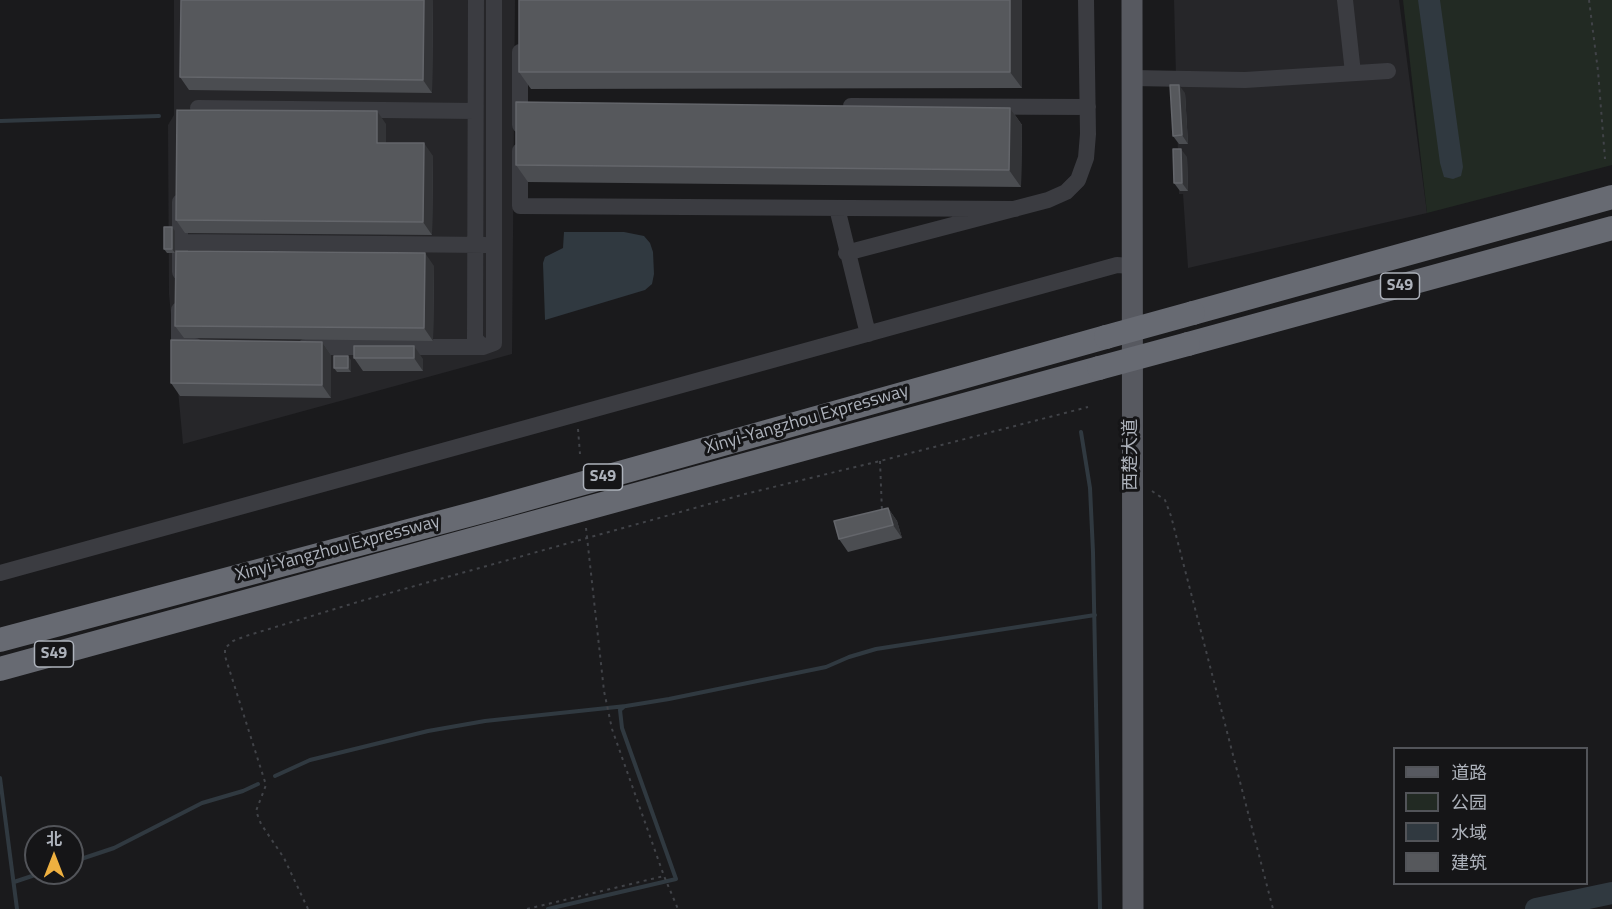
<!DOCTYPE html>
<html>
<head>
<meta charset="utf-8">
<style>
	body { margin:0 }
	#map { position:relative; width:1612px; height:909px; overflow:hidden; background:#1a1a1c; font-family:"Titillium Web","Noto Sans SC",sans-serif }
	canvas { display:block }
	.legend { position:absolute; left:1393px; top:747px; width:195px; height:138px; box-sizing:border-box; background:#151517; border:2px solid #525459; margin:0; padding:8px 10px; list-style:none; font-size:18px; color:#adb2bb }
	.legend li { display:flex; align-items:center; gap:12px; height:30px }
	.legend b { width:30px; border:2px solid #525459 }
	.north { position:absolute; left:24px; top:825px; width:60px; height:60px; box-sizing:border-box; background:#151517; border:2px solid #525459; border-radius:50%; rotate:0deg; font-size:16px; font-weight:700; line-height:24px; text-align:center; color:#adb2bb }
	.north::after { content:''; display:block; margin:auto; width:21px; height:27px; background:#eeb040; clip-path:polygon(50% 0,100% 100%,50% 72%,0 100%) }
</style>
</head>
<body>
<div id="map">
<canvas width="1612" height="909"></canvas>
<ul class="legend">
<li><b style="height:8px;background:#575960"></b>道路</li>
<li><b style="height:16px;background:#222a23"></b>公园</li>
<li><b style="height:16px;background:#303940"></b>水域</li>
<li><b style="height:16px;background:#56585c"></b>建筑</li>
</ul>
<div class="north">北</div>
</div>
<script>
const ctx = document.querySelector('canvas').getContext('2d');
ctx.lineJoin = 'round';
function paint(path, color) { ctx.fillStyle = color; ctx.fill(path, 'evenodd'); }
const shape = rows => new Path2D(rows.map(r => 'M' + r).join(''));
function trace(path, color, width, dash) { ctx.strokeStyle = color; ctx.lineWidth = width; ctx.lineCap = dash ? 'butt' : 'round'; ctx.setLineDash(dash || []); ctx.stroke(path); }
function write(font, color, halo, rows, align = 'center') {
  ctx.font = font + ' "Titillium Web","Noto Sans SC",sans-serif'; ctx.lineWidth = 6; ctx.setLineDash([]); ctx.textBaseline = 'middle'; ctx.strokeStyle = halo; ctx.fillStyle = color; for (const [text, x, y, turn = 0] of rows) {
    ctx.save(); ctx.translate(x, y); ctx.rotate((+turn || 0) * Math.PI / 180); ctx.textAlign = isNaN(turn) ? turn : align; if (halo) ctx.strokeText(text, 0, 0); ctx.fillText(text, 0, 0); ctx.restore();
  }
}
paint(shape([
	[174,0,515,0,512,354,183,444,169,294,168,125,174,115],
	[1174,0,1399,0,1427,213,1188,268,1183,194,1179,194]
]), '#262629');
paint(shape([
	[1403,0,1612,0,1612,165,1427,213]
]), '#222a23');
paint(shape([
	[1418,0,1440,0,1463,167,1461,176,1453,179,1444,177,1440,163],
	[564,232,624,232,644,236,650,243,653,252,654,274,652,284,645,290,545,320,543,263,545,257,563,248]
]), '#303940');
trace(shape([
	[0,121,159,116],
	[1081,432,1090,488,1093,552,1100,909],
	[275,776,310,760,428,731,485,721,626,706,669,699,826,667,849,657,876,649,1095,615],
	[0,778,17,909],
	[72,862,114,848,202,803,243,791,258,784],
	[14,882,41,873],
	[548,909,676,879,622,728,620,710,625,706]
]), '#303940', 4);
trace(shape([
	[1536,909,1612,893]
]), '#303940', 22);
trace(shape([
	[1589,0,1598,71,1605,159],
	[578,429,580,454],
	[880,461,882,512],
	[1152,491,1165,500,1171,516,1273,909],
	[586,528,604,691,612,729,664,876,678,909],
	[308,909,284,858,261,824,256,811,266,785,225,656,225,648,233,641,246,636,361,601,745,494,880,461,1088,407],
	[527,909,664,876]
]), '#414348', 2, [3, 4.5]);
trace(shape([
	[476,0,475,339,483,347,494,343,494,0],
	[1345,0,1353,73],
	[1132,78,1245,80,1388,71],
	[851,106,1088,107],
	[198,108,475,111],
	[520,125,520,52],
	[520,151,520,206,1015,209],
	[837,208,868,334],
	[180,242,485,245],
	[846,253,1048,200,1066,192,1078,180,1086,158,1088,134,1086,0],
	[180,272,180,202],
	[179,310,179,346,195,346],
	[305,347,483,347],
	[0,573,1117,265,1131,266]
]), '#3b3c41', 16);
trace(shape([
	[1132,0,1133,909]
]), '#575960', 21);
trace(shape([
	[1193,313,1612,197],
	[1188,344,1612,228],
	[0,640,487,510,1106,337],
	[0,669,1099,368]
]), '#676a72', 24);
trace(shape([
	[1106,337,1193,313],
	[1099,368,1188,344]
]), '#676a72', 24);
paint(shape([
	[181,0,433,0,432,93,189,90,180,77],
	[1022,0,1022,88,531,89,519,72],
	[1185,93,1188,144,1179,144,1173,136],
	[1010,108,1022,125,1021,187,528,182,516,165],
	[386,124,386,143,433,156,432,235,185,233,176,220],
	[1187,157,1188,191,1180,191,1174,183],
	[175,231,175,253,167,253,164,249],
	[434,266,433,341,184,338,175,326],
	[322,342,331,355,331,398,180,396,171,383],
	[354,346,423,359,423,371,363,371,354,358],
	[351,360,351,372,337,372,334,368],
	[888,508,897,521,902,538,848,552,839,539]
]), '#4b4d51');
paint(shape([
	[424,0,433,0,432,93,423,80],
	[1010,0,1022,0,1022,88,1010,72],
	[1179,85,1185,93,1188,144,1182,135],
	[1010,108,1022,125,1021,187,1009,170],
	[377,111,386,124,386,155,377,143],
	[424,143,433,156,432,235,423,222],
	[1181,149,1187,157,1188,191,1182,183],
	[172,227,175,231,175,253,172,249],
	[425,253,434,266,433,341,424,328],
	[322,342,331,355,331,398,322,385],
	[414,346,423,359,423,371,414,358],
	[348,356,351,360,351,372,348,368],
	[888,508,897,521,902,538,893,525]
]), '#333437');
const building = shape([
	[181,0,424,0,423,80,180,77,181,0],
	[519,0,1010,0,1010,72,519,72,519,0],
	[1170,85,1179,85,1182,135,1173,136,1170,85],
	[516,102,1010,108,1009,170,516,165,516,102],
	[177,110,377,111,377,143,424,143,423,222,176,220,177,110],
	[1173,149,1181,149,1182,183,1174,183,1173,149],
	[164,227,172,227,172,249,164,249,164,227],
	[176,251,425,253,424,328,175,326,176,251],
	[171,340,322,342,322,385,171,383,171,340],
	[354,346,414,346,414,358,354,358,354,346],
	[334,356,348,356,348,368,334,368,334,356],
	[888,508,893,525,839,539,834,521,888,508]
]);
paint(building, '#56585c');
trace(building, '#64666b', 1.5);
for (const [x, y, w] of [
	[1400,286,39],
	[603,477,39],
	[54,654,39]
]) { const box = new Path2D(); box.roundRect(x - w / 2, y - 13, w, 26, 4.5); ctx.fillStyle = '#151517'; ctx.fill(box); trace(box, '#adb2bb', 1.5); }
write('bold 16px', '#adb2bb', null, [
	["S49",1400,286],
	["S49",603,477],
	["S49",54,654]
]);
write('18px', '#adb2bb', '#151517', [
	["Xinyi-Yangzhou Expressway",807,420,-16],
	["西楚大道",1132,455,-90],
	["Xinyi-Yangzhou Expressway",338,549,-15]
]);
</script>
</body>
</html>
